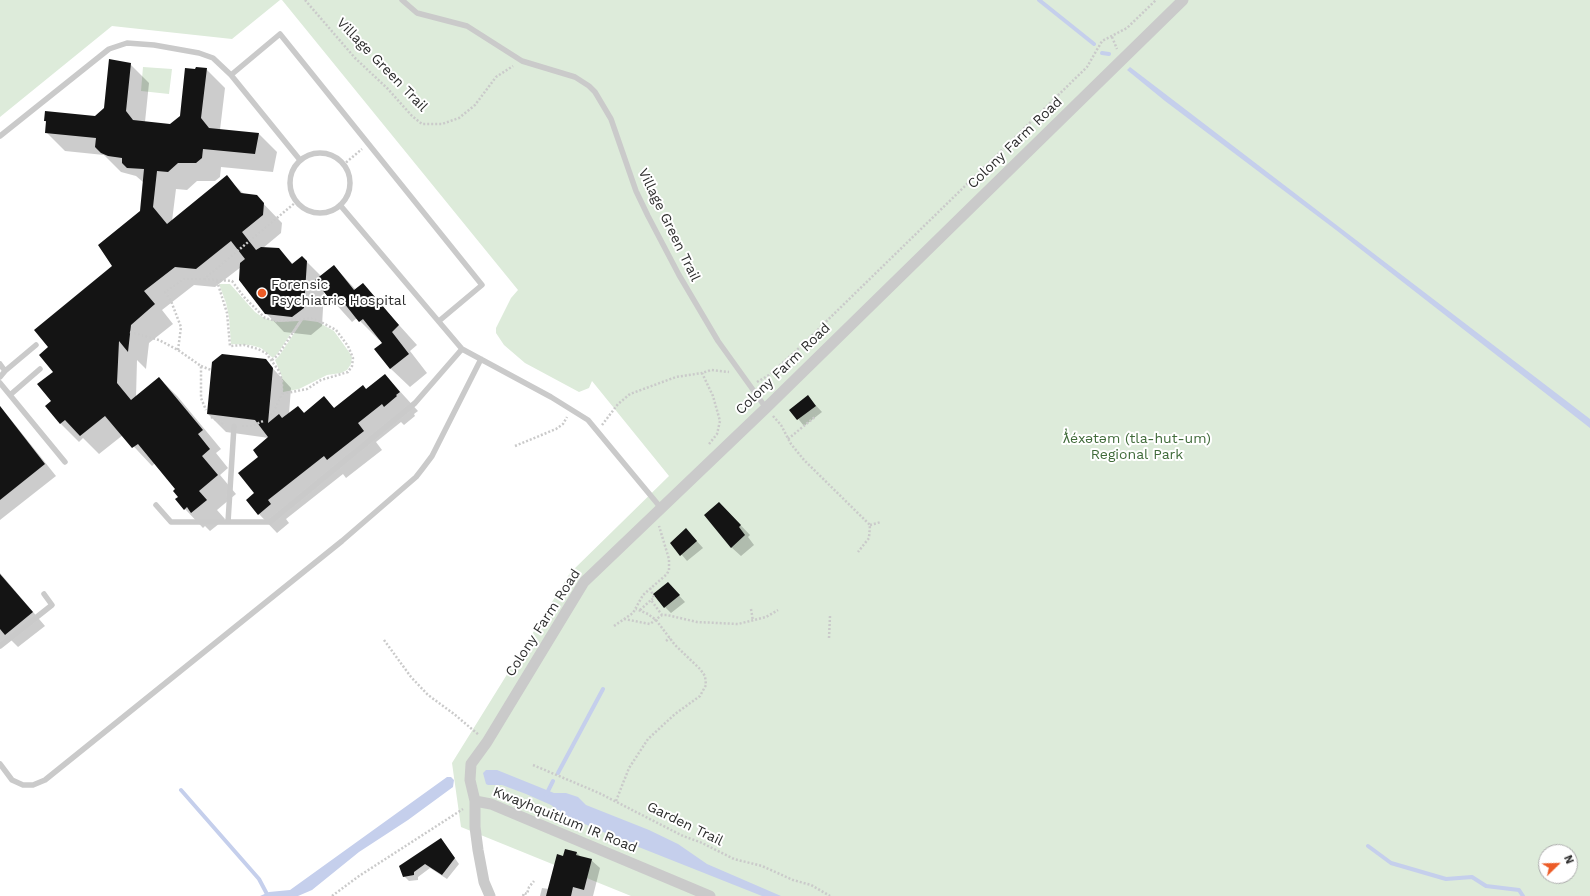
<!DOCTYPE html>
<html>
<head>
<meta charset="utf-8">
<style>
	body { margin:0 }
	#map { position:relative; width:1590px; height:896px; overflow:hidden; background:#fff; font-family:"Work Sans",sans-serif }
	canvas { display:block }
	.north { position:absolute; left:1538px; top:844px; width:40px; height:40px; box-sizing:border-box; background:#fff; border:1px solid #ababab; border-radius:50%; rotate:67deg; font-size:11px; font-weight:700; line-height:16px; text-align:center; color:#2d2d2d }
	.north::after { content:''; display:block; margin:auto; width:14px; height:18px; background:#ec5c27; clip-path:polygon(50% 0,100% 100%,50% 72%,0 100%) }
</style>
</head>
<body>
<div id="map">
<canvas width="1590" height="896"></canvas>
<div class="north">N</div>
</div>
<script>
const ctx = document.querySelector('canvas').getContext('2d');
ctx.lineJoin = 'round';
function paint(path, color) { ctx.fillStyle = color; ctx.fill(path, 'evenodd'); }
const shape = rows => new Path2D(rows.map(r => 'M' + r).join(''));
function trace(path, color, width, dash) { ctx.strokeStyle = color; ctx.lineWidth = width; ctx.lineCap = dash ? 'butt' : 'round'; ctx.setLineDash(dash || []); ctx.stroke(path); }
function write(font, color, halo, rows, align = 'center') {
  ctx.font = font + ' "Work Sans",sans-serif'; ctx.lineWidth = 4; ctx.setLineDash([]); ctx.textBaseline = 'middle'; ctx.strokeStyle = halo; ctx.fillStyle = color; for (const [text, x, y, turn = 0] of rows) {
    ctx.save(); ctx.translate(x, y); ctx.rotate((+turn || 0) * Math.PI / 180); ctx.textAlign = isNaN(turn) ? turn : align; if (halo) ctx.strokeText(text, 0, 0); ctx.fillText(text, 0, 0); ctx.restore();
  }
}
paint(shape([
	[0,0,280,0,232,39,112,26,0,117],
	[282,0,1590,0,1590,896,631,896,461,827,452,763,570,573,669,476,592,381,589,388,579,392,525,363,504,345,496,333,496,328,511,298,518,290],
	[1546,852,1570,852,1570,876,1546,876],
	[143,67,172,69,169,94,141,91],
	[219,284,230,284,255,312,264,318,279,322,299,321,278,353,273,358,261,348,250,345,231,344,229,317,226,303],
	[303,320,318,322,334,331,349,352,352,357,351,364,347,370,341,373,327,375,299,389,283,392,282,377,275,360,279,356]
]), '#ddebda');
paint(shape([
	[1130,67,1590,419,1590,428,1336,230,1165,101,1127,70],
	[486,770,497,770,554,793,566,793,578,797,586,805,649,830,678,844,707,864,781,896,762,896,626,842,564,815,551,805,526,794,502,785,488,785,486,784,483,773],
	[447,777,451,777,454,780,453,787,408,820,359,852,312,890,298,896,260,896,269,892,290,890]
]), '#c5cfec');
paint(shape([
	[110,60,130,64,149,83,145,122,170,125,181,117,206,69,225,88,220,130,259,134,277,152,273,172,221,167,220,177,215,181,197,181,187,190,176,189,172,221,226,177,244,194,256,196,282,223,281,233,263,248,278,249,293,264,302,257,321,276,334,266,356,290,363,285,417,345,410,351,427,373,410,387,391,369,376,350,383,344,380,339,379,340,357,318,352,322,324,291,322,326,311,335,284,332,266,313,241,267,215,287,194,285,162,310,173,324,149,343,146,369,137,360,136,398,159,378,178,397,221,449,216,453,228,468,220,475,236,494,217,510,225,519,210,531,205,526,203,528,185,509,176,489,155,463,152,466,123,435,99,454,83,438,79,442,60,423,52,401,54,372,50,348,114,266,141,212,143,182,136,176,121,172,104,155,65,151,46,132,47,123,45,121,95,117,105,109],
	[265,360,291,388,289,414,298,407,304,413,324,397,335,409,366,390,385,375,418,411,414,414,415,416,404,425,401,422,376,442,382,450,346,478,343,474,286,519,289,523,277,533,259,514,256,493,260,457,269,438,226,432,208,414],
	[808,397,822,412,804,426,791,410],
	[0,406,56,476,0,520],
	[729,513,750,535,748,537,754,545,741,556,731,547],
	[686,529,703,548,687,561,672,543],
	[0,573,45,626,18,647,10,639,0,647],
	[674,590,685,602,671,613,665,607],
	[441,839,459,864,447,879,430,868,418,877,418,880,409,881,404,876],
	[576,852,581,857,591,860,600,868,593,896,540,896,542,888,549,889,564,857]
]), '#0003');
trace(shape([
	[1039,0,1094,44],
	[1102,53,1109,54],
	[558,773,603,689],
	[181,790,259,879,268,896],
	[546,795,553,781],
	[1368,846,1391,863,1446,879,1472,877,1486,886,1519,890,1523,896]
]), '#c5cfec', 4);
paint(shape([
	[109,59,131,63,126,111,133,120,170,124,180,116,185,68,195,69,196,67,207,68,201,118,209,128,259,133,255,154,203,149,202,158,196,163,178,163,168,172,157,171,153,207,167,224,227,175,241,193,257,195,264,203,263,215,242,232,256,250,261,247,279,248,292,264,302,256,307,261,304,308,292,317,265,314,239,280,240,263,245,259,231,241,196,269,175,267,144,291,155,304,131,325,128,352,119,341,117,383,131,400,159,377,203,430,198,434,210,449,202,456,218,475,199,491,207,500,191,513,187,507,184,510,175,499,178,497,173,491,175,489,138,444,132,448,105,416,80,436,65,420,60,424,45,406,51,401,37,384,53,372,39,355,48,347,34,330,112,266,98,245,140,211,144,169,127,168,122,163,122,158,108,156,101,153,95,147,96,138,45,133,46,121,44,121,45,111,95,116,104,108],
	[334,265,354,290,363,283,399,325,392,332,409,354,390,369,374,349,382,343,363,319,359,322,340,298,333,304,315,280],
	[222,354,266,359,273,368,268,423,279,414,282,418,298,406,304,413,324,396,334,408,363,385,366,389,385,374,400,392,396,395,397,396,384,407,382,404,358,423,364,431,327,460,324,456,268,500,271,504,258,515,246,500,254,493,238,473,258,457,253,450,268,437,255,420,207,414,212,362],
	[808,395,816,406,797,420,789,410],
	[0,406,45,464,0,500],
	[719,502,741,525,739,527,745,535,731,548,704,515],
	[686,528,697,541,680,556,670,543],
	[0,574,33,612,5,635,0,629],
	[668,582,680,595,664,608,653,594],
	[441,838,455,858,442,875,425,864,414,872,414,875,403,877,399,866],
	[565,849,577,852,576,855,592,859,584,890,573,887,571,896,546,896,557,854,563,856]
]), '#141414');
trace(shape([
	[305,0,355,58,388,89,412,116,422,124,442,124,459,118,475,105,496,77,513,66],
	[1112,37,1117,49],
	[343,165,362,149],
	[204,279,232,281,244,297,265,318,276,321,301,319],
	[217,281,227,313,230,346,244,345,258,349,266,353,279,371,282,381,282,394,273,413,269,416],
	[130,332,159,340,178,350,201,366,201,398,206,410],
	[178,350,181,327,171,301,165,292,184,279,204,279,296,202],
	[272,360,278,355,302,319,310,318,319,321,336,330,348,346,353,358,352,366,348,372,321,380,307,389,282,394],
	[201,366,211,370],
	[757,382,769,375,799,348,1087,67,1102,41,1127,28,1156,0],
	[773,416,781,425,791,444,804,460,870,525,869,538,858,552],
	[211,417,225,425],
	[602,425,618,404,630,394,676,377,702,373],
	[242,426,252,426,263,421],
	[788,439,816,416],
	[709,444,717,434,720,421,713,396,702,373,711,370,729,372],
	[515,446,556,429,563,424,567,417],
	[870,525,881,522],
	[650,588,654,598,651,600],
	[751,609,753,621],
	[640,610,651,600,662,615],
	[624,619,650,624,662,615,667,615,697,622,738,624,766,617,778,610],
	[614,626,633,613,643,595,667,574,669,570,669,559,659,526],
	[829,638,830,616],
	[384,640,411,677,428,695,454,714,479,735],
	[666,641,670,638],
	[533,765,599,793,683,836,700,842,734,859,762,866,793,880,811,885,830,896],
	[616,801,629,768,648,739,675,714,700,696,706,685,705,676,700,669,675,645,656,620,648,614,636,609],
	[332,896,359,876,463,809],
	[523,896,524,893,527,894,529,887,534,881]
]), '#cacaca', 2.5, [2, 2]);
trace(shape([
	[402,0,417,13,467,26,522,61,575,77,589,86,595,92,611,119,636,191,648,216,679,275,718,341,766,408],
	[231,75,280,34,482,285,439,321],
	[0,136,109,49,127,43,154,45,199,53,213,58,231,75,300,160],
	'290 183a30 30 0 1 1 60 0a30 30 0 1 1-60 0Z',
	[340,205,462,349,551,397,588,420,661,508],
	[0,364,5,371,0,377],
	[5,371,36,345],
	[0,383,65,462],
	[10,395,40,369],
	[156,505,171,522,270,522,415,403,462,349],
	[228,522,234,426],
	[0,646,52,605,44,594],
	[0,764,12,780,23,785,33,785,45,780,342,541,416,477,423,468,432,456,481,359]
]), '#cacaca', 5.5);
trace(shape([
	[475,801,491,804,710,896],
	[490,896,484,882,478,850,475,827,475,801,470,780,471,764,487,742,584,582,766,408,1183,0]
]), '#cacaca', 11);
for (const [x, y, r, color] of [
	[262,293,5,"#ec5c27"]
]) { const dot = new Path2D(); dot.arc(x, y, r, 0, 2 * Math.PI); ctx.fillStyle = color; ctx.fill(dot); trace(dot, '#fff', 1.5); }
write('14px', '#2d2d2d', '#fff', [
	["Village Green Trail",382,65,46],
	["Colony Farm Road",1015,143,-44],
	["Village Green Trail",669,225,64],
	["Colony Farm Road",783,369,-44],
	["Colony Farm Road",543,623,-57],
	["Kwayhquitlum IR Road",565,820,22],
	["Garden Trail",685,824,26]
]);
write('14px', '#2d2d2d', '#fff', [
	["Forensic",271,285],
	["Psychiatric Hospital",271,301]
], 'left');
write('14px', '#3f6a39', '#fff', [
	["ƛ̓éxətəm (tla-hut-um)",1137,439],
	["Regional Park",1137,455]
]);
</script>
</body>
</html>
